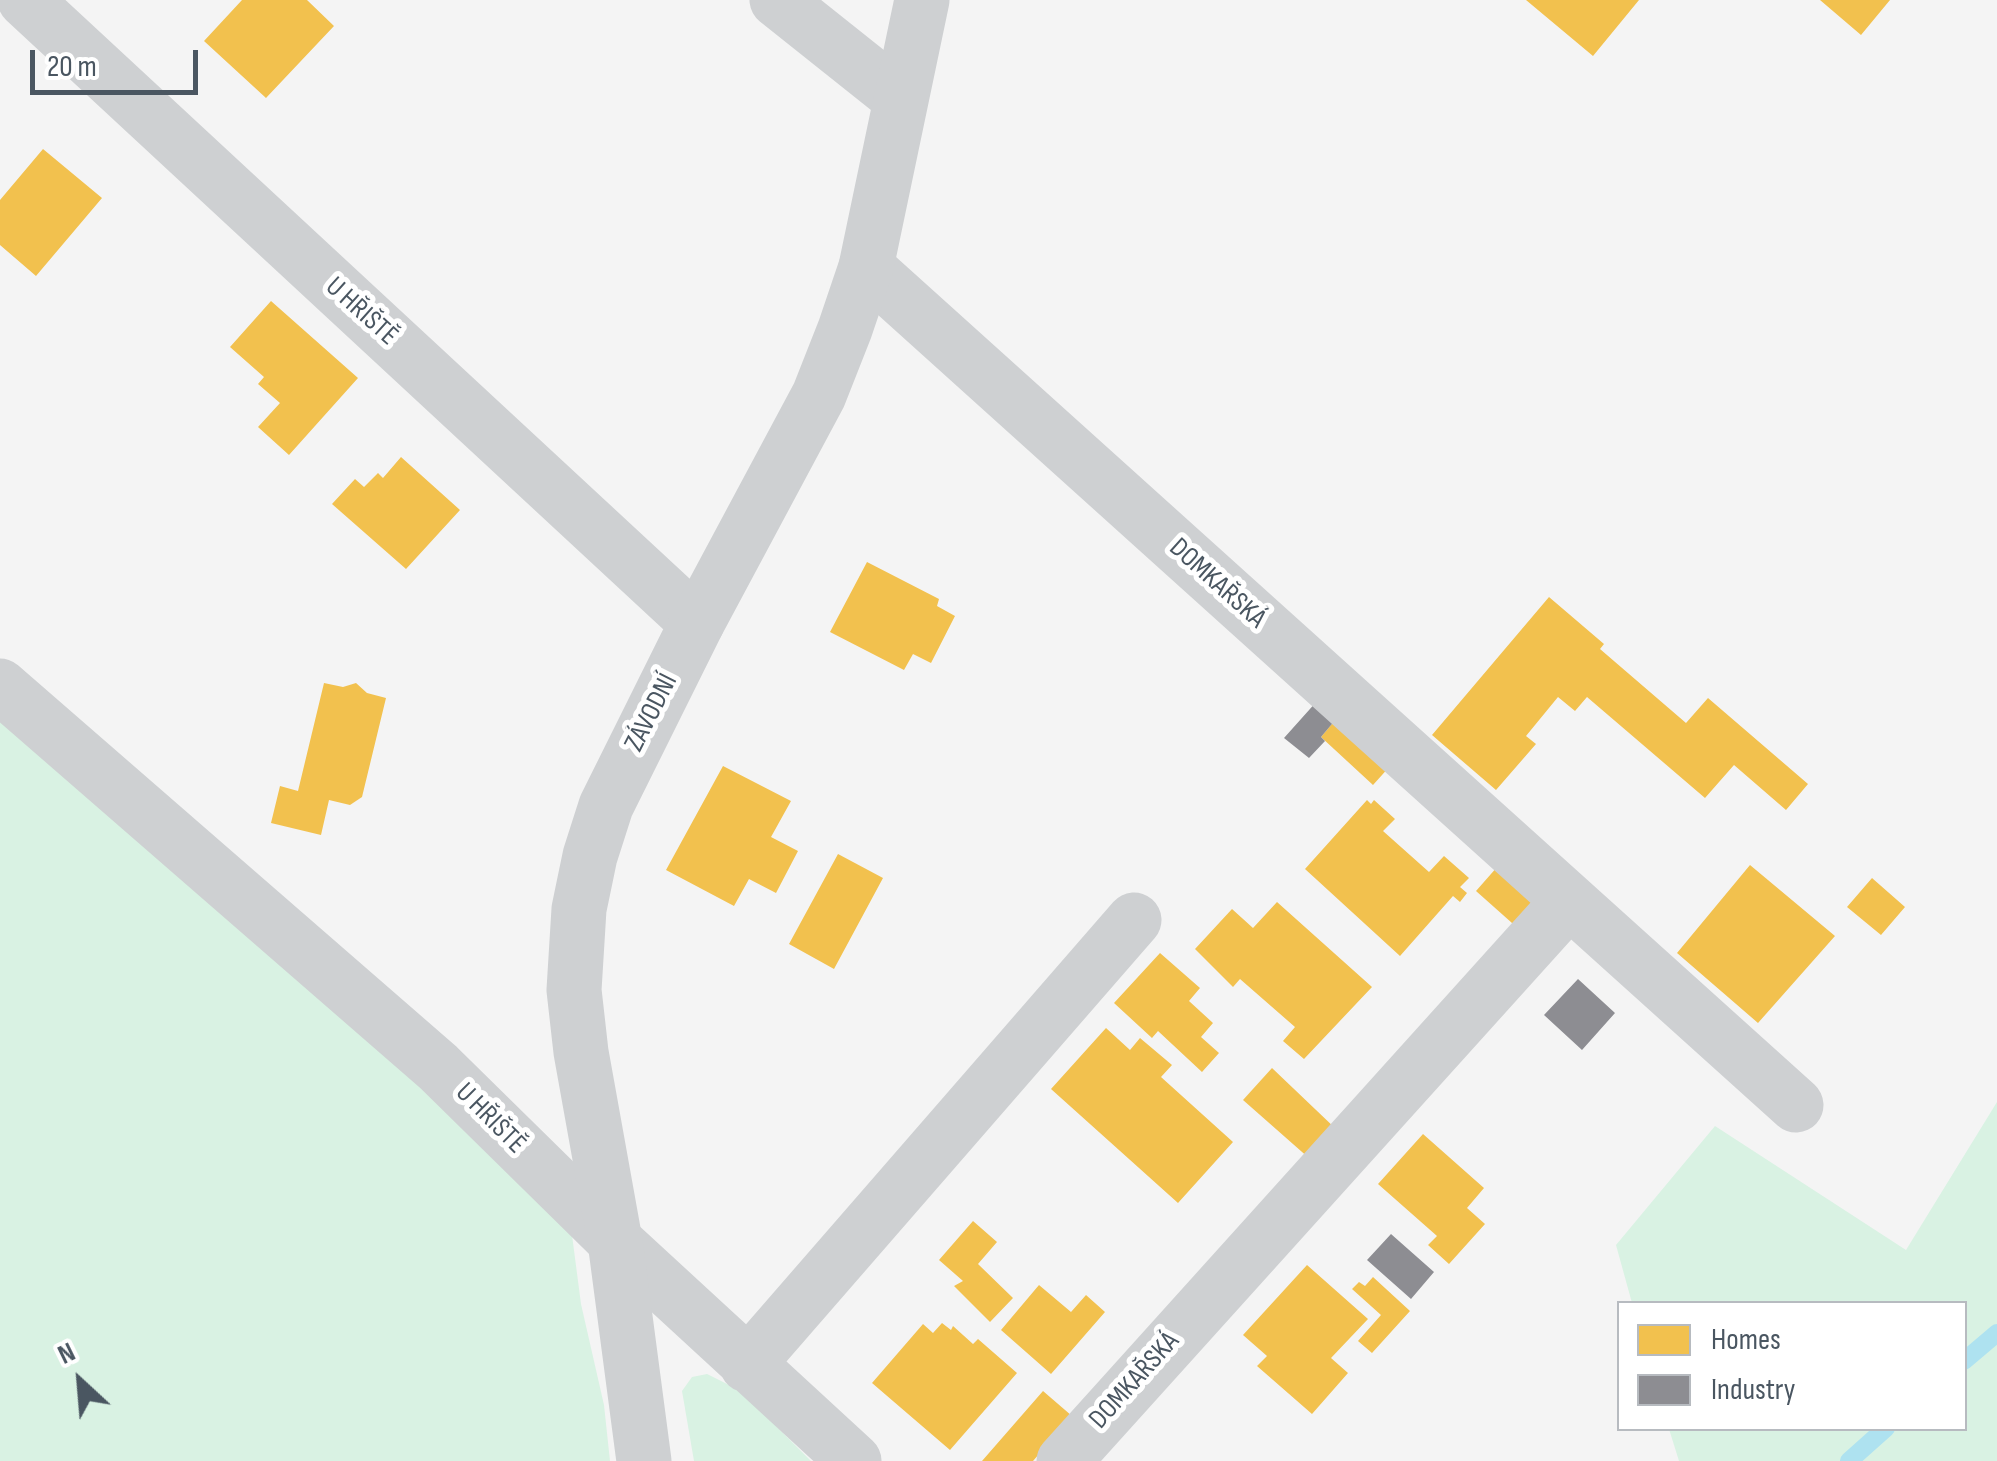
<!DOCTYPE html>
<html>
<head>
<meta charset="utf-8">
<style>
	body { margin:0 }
	#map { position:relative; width:1997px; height:1461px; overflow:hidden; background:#f4f4f4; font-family:"Sofia Sans Condensed",sans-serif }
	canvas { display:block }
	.legend { position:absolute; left:1617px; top:1301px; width:350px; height:130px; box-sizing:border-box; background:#fff; border:2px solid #b7bbc0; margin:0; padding:12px 18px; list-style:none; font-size:30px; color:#4a5661 }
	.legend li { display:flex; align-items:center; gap:20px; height:50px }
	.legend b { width:50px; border:2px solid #b7bbc0 }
	.north { position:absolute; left:30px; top:1331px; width:100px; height:100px; -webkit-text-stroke:8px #fff; paint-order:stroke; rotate:334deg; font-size:28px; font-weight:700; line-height:40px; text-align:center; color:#4a5661 }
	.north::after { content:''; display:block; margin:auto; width:35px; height:45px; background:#4a5661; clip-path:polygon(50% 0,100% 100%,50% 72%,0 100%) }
	.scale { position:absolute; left:30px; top:50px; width:168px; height:45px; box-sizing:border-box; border:5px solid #4a5661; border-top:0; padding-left:12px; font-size:30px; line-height:35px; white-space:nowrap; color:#4a5661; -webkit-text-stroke:8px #fff; paint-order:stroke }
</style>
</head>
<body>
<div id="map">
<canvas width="1997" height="1461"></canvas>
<ul class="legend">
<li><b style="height:28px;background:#f2c14e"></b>Homes</li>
<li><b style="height:28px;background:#8d8d92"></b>Industry</li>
</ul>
<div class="north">N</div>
<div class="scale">20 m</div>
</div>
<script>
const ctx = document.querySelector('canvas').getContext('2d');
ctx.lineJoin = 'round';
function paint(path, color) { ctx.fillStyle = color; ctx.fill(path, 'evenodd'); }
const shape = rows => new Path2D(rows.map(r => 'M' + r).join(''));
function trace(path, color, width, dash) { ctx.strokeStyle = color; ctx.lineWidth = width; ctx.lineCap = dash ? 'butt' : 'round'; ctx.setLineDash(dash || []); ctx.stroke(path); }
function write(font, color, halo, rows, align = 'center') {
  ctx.font = font + ' "Sofia Sans Condensed",sans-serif'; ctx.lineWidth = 10; ctx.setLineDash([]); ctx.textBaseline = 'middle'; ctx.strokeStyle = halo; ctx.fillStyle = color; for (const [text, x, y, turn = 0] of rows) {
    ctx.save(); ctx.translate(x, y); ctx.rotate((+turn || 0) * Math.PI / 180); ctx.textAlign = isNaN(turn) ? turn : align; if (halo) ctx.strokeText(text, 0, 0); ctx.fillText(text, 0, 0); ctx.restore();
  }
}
paint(shape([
	[0,707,569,1212,581,1304,604,1405,610,1461,0,1461],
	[1997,1102,1997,1461,1679,1461,1669,1429,1964,1428,1964,1304,1632,1303,1616,1245,1715,1126,1906,1250],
	[707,1374,741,1391,811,1461,694,1461,682,1391,692,1377]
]), '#d9f2e3');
paint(shape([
	[242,0,307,0,334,26,266,98,204,41],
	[1526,0,1639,0,1593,56],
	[1820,0,1890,0,1861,35],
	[43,149,102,198,36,276,0,245,0,200],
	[271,301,358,378,289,455,258,427,280,403,258,384,264,377,230,347],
	[401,457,460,510,406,569,332,504,355,479,364,487,378,473,383,478],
	[867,562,939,599,937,606,955,616,931,663,913,654,904,670,830,632],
	[1549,597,1604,644,1600,649,1686,723,1708,698,1808,784,1786,810,1734,765,1705,798,1587,697,1575,711,1558,697,1526,736,1536,744,1496,790,1432,735],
	[324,683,343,687,356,683,367,693,386,698,362,797,350,805,329,800,321,835,271,823,280,786,298,791],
	[1337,718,1391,765,1373,785,1321,737],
	[723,766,791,801,771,837,798,851,776,893,749,879,734,906,666,870],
	[1367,800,1371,804,1374,800,1395,819,1383,831,1429,872,1444,856,1469,878,1460,887,1467,893,1460,902,1453,896,1400,956,1305,869],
	[838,854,883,878,834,969,789,944],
	[1750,865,1835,936,1758,1023,1677,953],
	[1498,866,1544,905,1521,931,1476,891],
	[1872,878,1905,907,1881,935,1847,907],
	[1277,902,1372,987,1304,1059,1283,1041,1295,1027,1240,979,1233,987,1195,949,1232,909,1253,928],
	[1160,953,1200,988,1189,1001,1213,1023,1201,1037,1219,1053,1202,1072,1158,1031,1152,1038,1114,1003],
	[1106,1028,1130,1050,1140,1038,1172,1065,1161,1077,1233,1142,1178,1203,1051,1089],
	[1272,1068,1337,1130,1310,1159,1243,1100],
	[1423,1134,1484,1188,1467,1208,1485,1224,1449,1264,1428,1245,1437,1236,1378,1184],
	[973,1221,997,1242,978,1264,1013,1298,990,1322,954,1286,963,1281,939,1260],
	[1307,1265,1368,1319,1331,1358,1348,1373,1312,1414,1257,1366,1267,1356,1243,1335],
	[1373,1277,1410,1311,1372,1353,1358,1341,1381,1315,1352,1289,1359,1282,1365,1286],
	[1039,1285,1071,1312,1086,1295,1105,1312,1051,1374,1001,1330],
	[942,1323,951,1330,953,1326,973,1344,978,1339,1017,1373,950,1450,872,1383,923,1324,933,1333],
	[1043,1391,1072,1416,1033,1461,982,1461]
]), '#f2c14e');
paint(shape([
	[1318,700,1337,718,1321,737,1325,741,1309,758,1284,738],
	[1578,979,1615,1013,1582,1050,1544,1015],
	[1391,1234,1434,1272,1411,1299,1367,1260]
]), '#8d8d92');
trace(shape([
	[1964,1361,1997,1333],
	[1849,1461,1886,1428]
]), '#aee2f0', 18);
trace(shape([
	[25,0,697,623],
	[777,0,900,98],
	[866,267,1796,1105],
	[0,686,438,1067,615,1241,854,1461],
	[747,1365,1134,920],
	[1064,1461,1569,901]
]), '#ced0d2', 55);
trace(shape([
	[644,1461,615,1241,581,1052,574,990,579,909,590,856,606,806,697,623,819,395,845,329,866,267,922,0]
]), '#ced0d2', 55);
write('28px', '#4a5661', '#fff', [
	["U HŘIŠTĚ",361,312,42],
	["DOMKAŘSKÁ",1217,584,42],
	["ZÁVODNÍ",652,713,-63],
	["U HŘIŠTĚ",490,1119,45],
	["DOMKAŘSKÁ",1135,1381,-48]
]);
</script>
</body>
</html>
